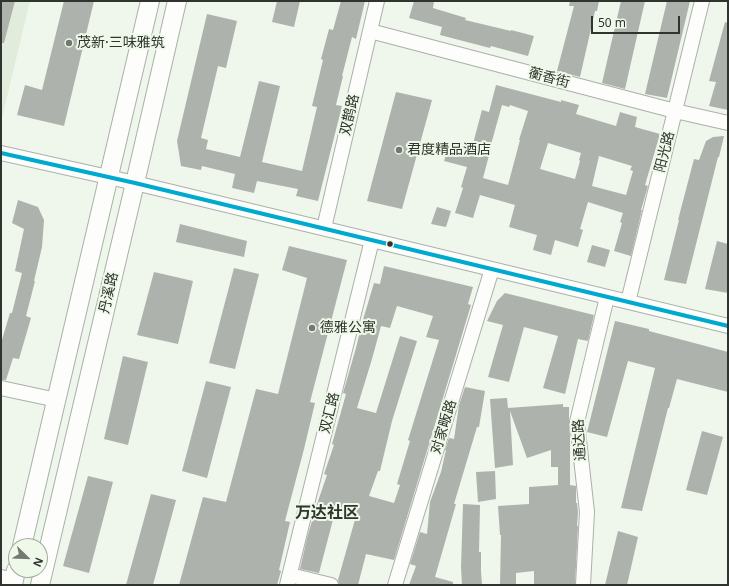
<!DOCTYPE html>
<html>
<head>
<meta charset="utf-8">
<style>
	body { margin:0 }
	#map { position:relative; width:729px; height:586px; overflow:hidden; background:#eff6ec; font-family:"Noto Sans",sans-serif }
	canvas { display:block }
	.frame { position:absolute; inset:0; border:2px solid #30342e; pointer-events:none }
	.north { position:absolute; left:8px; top:538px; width:40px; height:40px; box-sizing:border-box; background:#eef9e9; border:1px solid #a2aa9e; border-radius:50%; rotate:113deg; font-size:11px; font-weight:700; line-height:16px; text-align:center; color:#30342e }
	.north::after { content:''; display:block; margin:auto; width:14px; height:18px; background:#737870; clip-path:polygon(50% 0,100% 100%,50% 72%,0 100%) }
	.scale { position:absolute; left:591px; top:16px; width:89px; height:18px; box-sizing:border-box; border:2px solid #30342e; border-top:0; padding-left:5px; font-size:12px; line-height:14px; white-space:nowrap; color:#30342e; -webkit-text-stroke:3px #eef9e9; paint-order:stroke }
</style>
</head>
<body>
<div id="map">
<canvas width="729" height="586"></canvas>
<div class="frame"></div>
<div class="north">N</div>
<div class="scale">50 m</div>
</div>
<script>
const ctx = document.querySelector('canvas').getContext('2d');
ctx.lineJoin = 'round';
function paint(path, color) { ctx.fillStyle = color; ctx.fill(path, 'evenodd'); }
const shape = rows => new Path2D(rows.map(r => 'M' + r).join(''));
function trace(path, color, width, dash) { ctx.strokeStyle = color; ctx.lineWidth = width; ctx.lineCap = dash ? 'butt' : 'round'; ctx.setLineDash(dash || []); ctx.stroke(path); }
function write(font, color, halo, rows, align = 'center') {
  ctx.font = font + ' "Noto Sans","Noto Sans SC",sans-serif'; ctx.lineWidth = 4; ctx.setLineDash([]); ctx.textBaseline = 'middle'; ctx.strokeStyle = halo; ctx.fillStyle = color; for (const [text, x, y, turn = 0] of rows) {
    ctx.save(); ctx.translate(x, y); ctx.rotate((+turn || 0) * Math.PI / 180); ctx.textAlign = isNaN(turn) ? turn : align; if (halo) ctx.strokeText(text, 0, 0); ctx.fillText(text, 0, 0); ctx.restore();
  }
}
paint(shape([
	[1,1,30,1,1,122]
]), '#e1ecdc');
paint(shape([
	[1,1,15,1,4,43,1,43],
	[64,1,94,1,64,126,17,115,25,85,42,90],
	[277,1,300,1,294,27,272,22],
	[341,1,365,1,356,39,352,37,342,76,343,76,336,105,342,106,318,201,296,196,298,189,257,181,254,193,232,188,235,174,202,166,201,170,181,166,177,141,207,14,237,21,226,68,218,66,201,138,208,140,206,149,240,157,259,81,280,86,262,162,302,171,317,107,312,106,323,60,321,59,329,29,333,30],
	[414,1,434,1,433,8,466,18,465,20,511,31,511,30,534,36,528,56,491,46,490,48,440,35,442,27,409,18],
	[570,1,599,1,597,11,595,11,580,77,557,71,574,6,569,6],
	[621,1,645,1,625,89,602,83],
	[667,1,690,1,667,98,645,94],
	[725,22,728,23,728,110,709,106,716,82,709,81],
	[496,85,561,102,561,100,579,105,576,114,616,126,620,112,637,117,635,127,660,134,645,185,648,186,641,210,642,210,631,256,614,251,622,223,620,222,623,213,588,202,580,229,583,230,578,247,555,240,551,255,533,250,537,235,509,227,515,205,480,195,473,218,455,213,463,188,461,187,467,167,444,161,449,144,471,151,482,110,489,112],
	[502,105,509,107,510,105,528,111,519,140,520,140,508,185,483,178,491,148,490,148],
	[548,143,581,153,579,160,580,161,575,179,540,169],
	[599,156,632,166,630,170,633,171,626,195,592,186],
	[396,92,432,100,402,209,367,201],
	[724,136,719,157,718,157,686,284,664,280,679,220,678,220,694,159,699,160,706,141,713,137],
	[18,200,38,207,44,220,42,247,34,281,35,281,26,316,31,318,19,359,13,358,6,380,1,380,1,343,10,313,12,313,22,273,15,271,24,229,12,223],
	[437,207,451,211,446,227,431,224],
	[180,224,247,241,244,257,176,242],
	[717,241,728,244,728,293,705,289],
	[592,245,610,250,605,267,587,262],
	[289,246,347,260,310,402,315,403,304,449,285,521,290,522,279,570,281,571,277,585,179,585,203,497,226,502,256,389,278,394,307,278,282,270],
	[384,266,473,287,468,304,471,305,394,560,366,554,358,585,339,585,338,580,356,516,335,512,319,573,300,569,307,538,317,504,327,475,324,474,334,445,332,444,346,394,343,393,356,348,362,323,374,283,380,284],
	[397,306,433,316,426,337,439,340,408,440,410,441,397,484,400,485,394,503,369,496,378,471,380,471,392,421,417,341,400,336,376,413,357,408,372,359,381,326,390,328],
	[234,268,259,274,235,369,209,363],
	[154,272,193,281,178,344,137,335],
	[505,293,594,315,588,341,578,339,565,394,543,388,558,336,524,327,509,382,488,377,503,325,487,321,497,301],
	[615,321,649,329,649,331,728,352,728,392,677,379,669,408,668,408,642,511,621,508,655,368,628,361,607,437,587,432],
	[123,356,148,362,128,445,104,439],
	[206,381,231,387,207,478,182,471],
	[465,387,485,391,479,427,477,427,454,504,456,504,435,577,453,582,453,585,409,585,416,566,410,564,420,532,427,534,430,502,441,472,446,450,445,450,449,438,454,439,459,405],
	[507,398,508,408,563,404,563,407,569,407,569,423,570,436,570,485,576,486,576,503,577,503,578,512,577,526,578,526,575,585,534,585,534,571,516,573,516,585,500,585,501,535,500,535,498,506,529,504,529,487,558,485,558,467,551,467,551,450,527,458,510,411,513,465,495,468,490,399],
	[702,431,723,437,707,495,686,490],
	[495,471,496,499,478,502,476,472],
	[88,476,113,482,89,573,63,566],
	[151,494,176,500,153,585,126,585],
	[463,504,480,505,479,552,481,552,481,571,482,585,462,585,461,567],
	[618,531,638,537,627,585,605,585]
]), '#aeb2ac');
const minor = shape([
	[370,31,675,111,728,123],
	[1,153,135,183,728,326],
	[324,228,377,1],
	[628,302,702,1],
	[1,388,57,400],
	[290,575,331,585],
	[1,577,14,580],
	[287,585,372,240],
	[395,585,492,269],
	[583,585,587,512,577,422,607,297]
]);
const major = shape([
	[22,546,150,1],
	[13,585,16,570],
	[40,585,135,183,177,1]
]);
trace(minor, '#abb0a9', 16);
trace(major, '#abb0a9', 20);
trace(minor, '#fdfefc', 14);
trace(major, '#fdfefc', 18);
trace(shape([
	[1,153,135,183,728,326]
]), '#00a9ce', 4);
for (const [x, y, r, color] of [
	[69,43,4,"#737870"],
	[399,150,4,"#737870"],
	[390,244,3.5,"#30342e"],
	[312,328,4,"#737870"]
]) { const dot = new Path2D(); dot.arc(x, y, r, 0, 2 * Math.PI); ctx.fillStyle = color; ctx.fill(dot); trace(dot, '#eef9e9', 1.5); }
write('14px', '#30342e', '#eef9e9', [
	["茂新·三味雅筑",77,43],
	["君度精品酒店",407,150],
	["德雅公寓",320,328]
], 'left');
write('14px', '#30342e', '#eef9e9', [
	["蘅香街",549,78,15],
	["双鹊路",350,115,-77],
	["阳光路",665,152,-76],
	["丹溪路",109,293,-77],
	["双汇路",330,413,-76],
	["对家畈路",444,427,-73],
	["通达路",580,440,-93]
]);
write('bold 16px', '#30342e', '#eef9e9', [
	["万达社区",327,513]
]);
</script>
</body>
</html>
